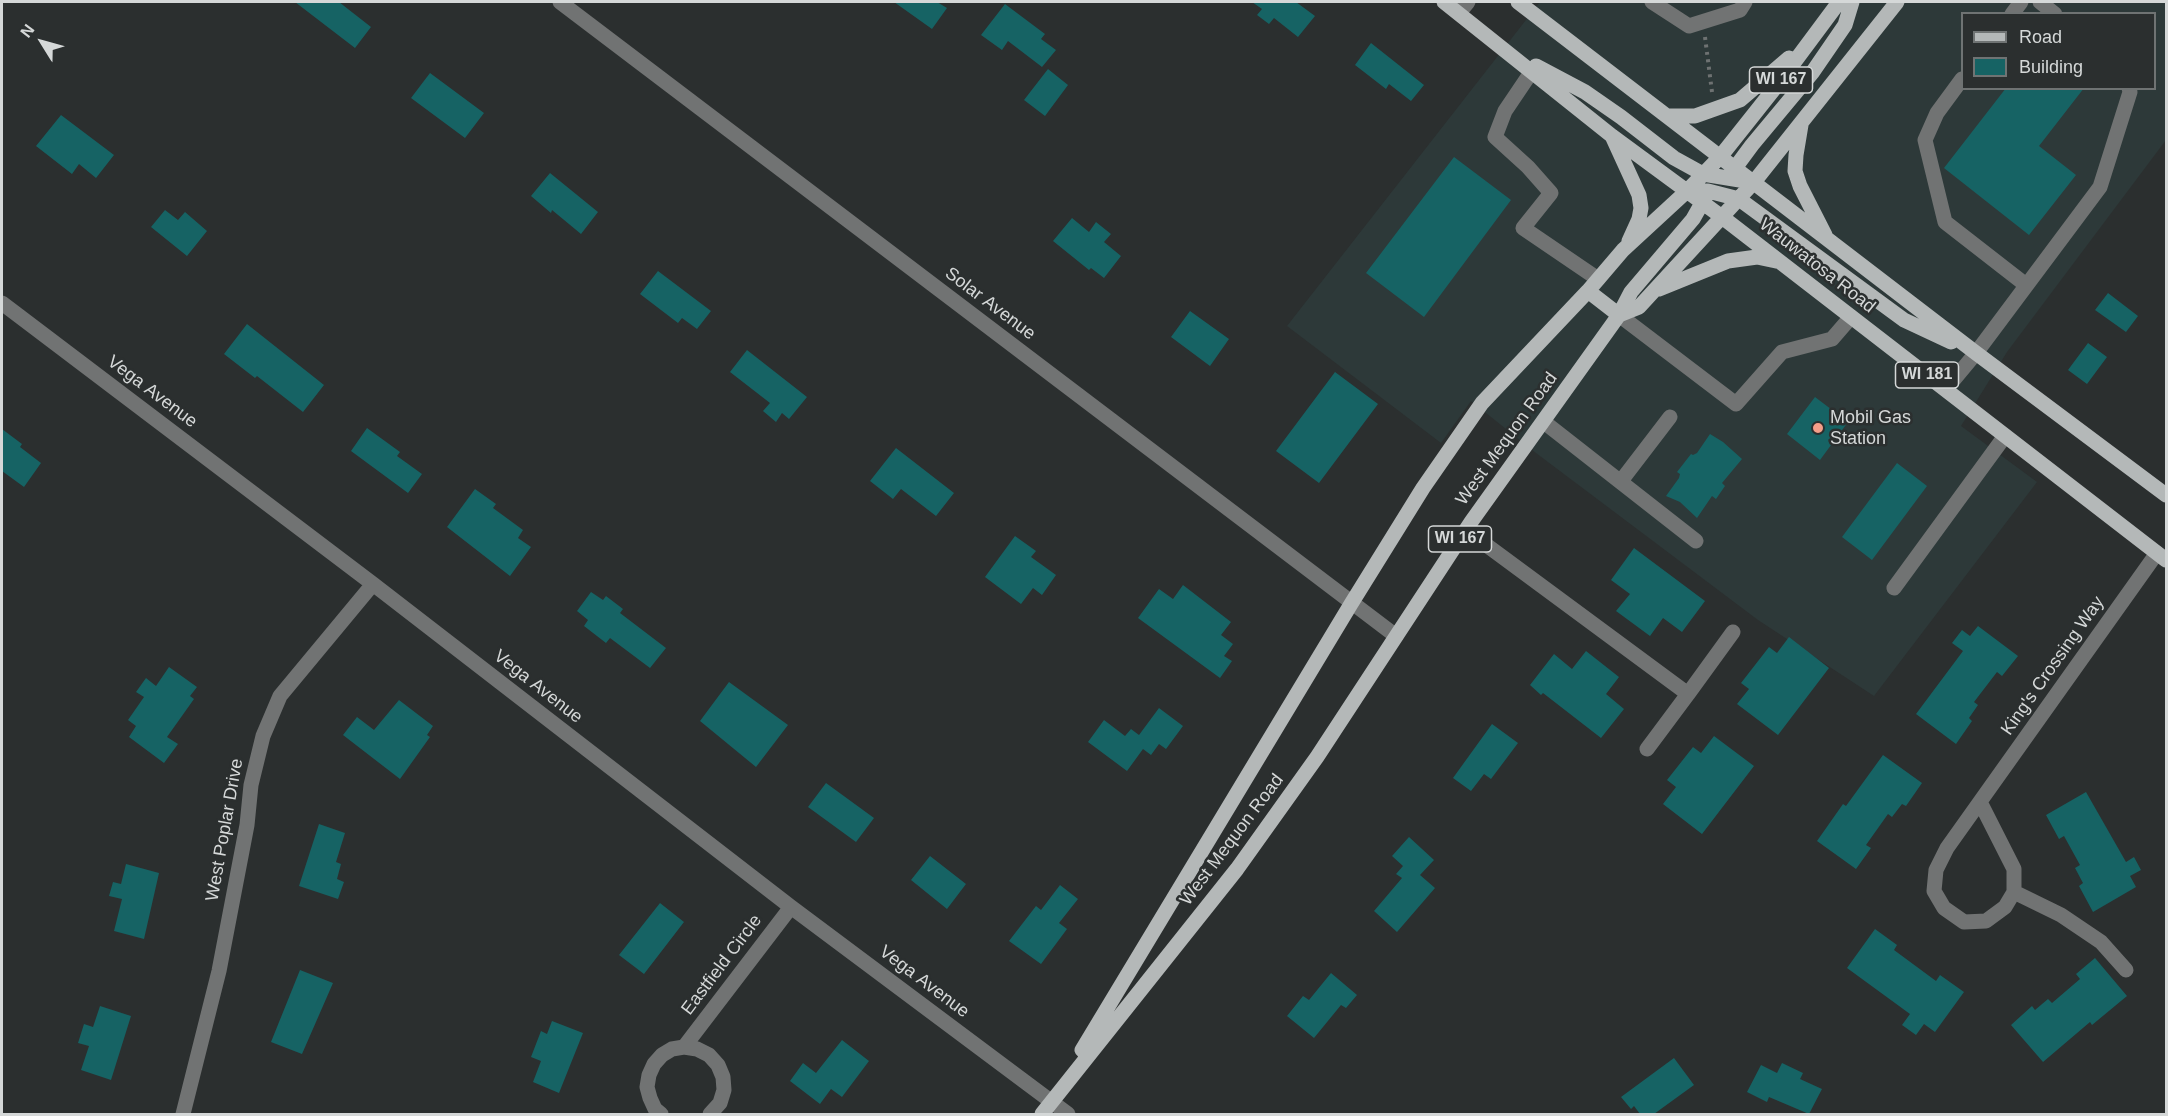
<!DOCTYPE html>
<html>
<head>
<meta charset="utf-8">
<style>
	body { margin:0 }
	#map { position:relative; width:2168px; height:1116px; overflow:hidden; background:#2b2f2f; font-family:Arial,sans-serif }
	canvas { display:block }
	.frame { position:absolute; inset:0; border:3px solid #d5d8d8; pointer-events:none }
	.legend { position:absolute; left:1961px; top:12px; width:195px; height:78px; box-sizing:border-box; background:#2b2f2f; border:2px solid #6f7373; margin:0; padding:8px 10px; list-style:none; font-size:18px; color:#d5d8d8 }
	.legend li { display:flex; align-items:center; gap:12px; height:30px }
	.legend b { width:30px; border:2px solid #6f7373 }
	.north { position:absolute; left:12px; top:12px; width:60px; height:60px; -webkit-text-stroke:4px #2b2f2f; paint-order:stroke; rotate:307deg; font-size:16px; font-weight:700; line-height:24px; text-align:center; color:#d5d8d8 }
	.north::after { content:''; display:block; margin:auto; width:21px; height:27px; background:#d5d8d8; clip-path:polygon(50% 0,100% 100%,50% 72%,0 100%) }
</style>
</head>
<body>
<div id="map">
<canvas width="2168" height="1116"></canvas>
<div class="frame"></div>
<ul class="legend">
<li><b style="height:8px;background:#b4b8b8"></b>Road</li>
<li><b style="height:16px;background:#166364"></b>Building</li>
</ul>
<div class="north">N</div>
</div>
<script>
const ctx = document.querySelector('canvas').getContext('2d');
ctx.lineJoin = 'round';
function paint(path, color) { ctx.fillStyle = color; ctx.fill(path, 'evenodd'); }
const shape = rows => new Path2D(rows.map(r => 'M' + r).join(''));
function trace(path, color, width, dash) { ctx.strokeStyle = color; ctx.lineWidth = width; ctx.lineCap = dash ? 'butt' : 'round'; ctx.setLineDash(dash || []); ctx.stroke(path); }
function write(font, color, halo, rows, align = 'center') {
  ctx.font = font + ' Arial,sans-serif'; ctx.lineWidth = 5; ctx.setLineDash([]); ctx.textBaseline = 'middle'; ctx.strokeStyle = halo; ctx.fillStyle = color; for (const [text, x, y, turn = 0] of rows) {
    ctx.save(); ctx.translate(x, y); ctx.rotate((+turn || 0) * Math.PI / 180); ctx.textAlign = isNaN(turn) ? turn : align; if (halo) ctx.strokeText(text, 0, 0); ctx.fillText(text, 0, 0); ctx.restore();
  }
}
paint(shape([
	[1540,2,2166,2,2166,140,2007,352,1961,426,2037,482,1874,696,1758,620,1536,453,1471,401,1441,443,1287,326],
	[1962,14,2154,14,2154,88,1962,88]
]), '#2d3939');
paint(shape([
	[295,2,339,2,371,27,355,48],
	[894,2,937,2,947,8,932,29],
	[1252,2,1296,2,1315,16,1298,37,1274,18,1269,24,1257,15,1262,9],
	[1005,4,1045,34,1041,39,1056,50,1042,67,1008,41,1002,50,981,35],
	[1371,43,1424,85,1411,101,1389,84,1386,89,1355,65],
	[1048,69,1068,85,1045,116,1024,100],
	[430,73,484,113,465,138,411,98],
	[2006,88,2084,88,2039,146,2076,175,2029,235,1944,168],
	[61,115,114,155,96,178,79,164,72,174,36,146],
	[1454,157,1511,200,1424,317,1366,273],
	[550,173,598,212,581,234,552,210,551,213,531,196],
	[165,210,178,220,185,212,207,231,187,256,151,227],
	[1072,218,1089,232,1096,222,1111,234,1104,242,1121,256,1104,278,1091,268,1089,270,1053,241],
	[658,271,711,311,697,329,682,318,678,323,640,294],
	[2108,293,2138,316,2126,332,2095,310],
	[1190,311,1229,339,1210,366,1171,337],
	[247,324,324,385,303,412,257,376,255,378,224,354],
	[2088,343,2107,357,2087,384,2068,370],
	[747,350,807,397,789,419,782,413,776,422,763,411,770,403,730,372],
	[1335,372,1378,404,1319,483,1276,451],
	[1815,397,1848,422,1820,460,1787,434],
	[367,428,400,452,397,456,422,474,408,493,351,451],
	[2,429,22,444,20,447,41,463,24,487,2,471],
	[1710,434,1723,442,1742,459,1722,483,1725,486,1716,499,1712,496,1697,518,1680,502,1666,496,1679,478,1680,474,1677,472,1691,454,1693,455,1697,453],
	[896,448,954,493,936,516,901,489,893,499,870,481],
	[1897,463,1927,486,1872,560,1842,537],
	[475,489,496,504,493,508,523,530,518,538,531,547,510,576,447,527],
	[1015,536,1036,551,1031,557,1056,575,1042,595,1033,588,1021,604,985,577],
	[1634,548,1705,601,1682,632,1663,618,1650,636,1616,611,1630,594,1611,580],
	[1183,585,1231,622,1221,635,1233,644,1224,656,1232,661,1220,678,1138,618,1159,589,1173,599],
	[591,592,603,600,606,596,623,609,620,613,666,648,650,668,610,638,606,643,584,626,588,620,577,611],
	[1978,626,2018,656,2002,676,1997,672,1974,702,1978,705,1969,718,1972,721,1956,744,1916,714,1963,651,1952,643,1962,630,1970,636],
	[1789,637,1829,668,1778,735,1737,704,1749,689,1741,683,1769,647,1777,653],
	[1586,651,1619,677,1606,694,1624,709,1601,738,1543,693,1541,695,1530,685,1554,654,1572,669],
	[169,667,197,687,190,696,194,699,167,737,178,744,164,763,129,737,136,726,128,720,144,697,136,692,146,678,156,686],
	[729,682,788,725,756,767,700,721],
	[399,700,433,726,427,735,430,737,400,779,343,735,357,717,374,730],
	[1159,708,1183,726,1166,749,1159,744,1151,755,1143,749,1127,771,1088,742,1104,720,1125,736,1131,729,1139,735],
	[1492,724,1518,743,1491,779,1484,774,1471,791,1453,778],
	[1714,736,1754,766,1702,834,1663,804,1676,787,1667,780,1693,747,1701,753],
	[1883,755,1922,783,1906,806,1902,804,1892,817,1888,814,1866,845,1871,848,1856,869,1817,841,1843,804,1846,806],
	[826,783,874,818,856,842,808,807],
	[2086,792,2126,862,2134,857,2141,870,2130,876,2136,887,2093,912,2079,886,2083,883,2075,868,2080,865,2064,836,2059,839,2046,815],
	[319,824,345,833,336,862,341,864,337,879,344,882,338,899,299,886],
	[1409,837,1434,860,1420,875,1435,888,1397,932,1374,911,1402,878,1396,874,1403,866,1392,856],
	[930,856,966,884,947,909,911,880],
	[126,864,159,873,144,939,114,931,122,899,109,896,113,882,121,884],
	[1060,885,1078,899,1059,923,1067,929,1041,964,1009,941,1036,906,1041,910],
	[660,903,684,922,644,974,619,955],
	[1875,929,1897,945,1894,950,1936,981,1940,975,1964,992,1935,1032,1924,1024,1916,1035,1902,1025,1910,1014,1847,968],
	[2095,958,2127,996,2092,1025,2090,1022,2043,1062,2011,1025,2032,1006,2035,1010,2048,999,2052,1003,2080,979,2076,974],
	[300,970,333,983,302,1054,271,1042],
	[1331,973,1357,995,1346,1008,1341,1005,1314,1038,1287,1016,1303,996,1309,1000],
	[100,1006,131,1016,111,1080,81,1070,89,1046,78,1043,84,1024,93,1027],
	[552,1021,583,1033,559,1093,533,1082,541,1061,531,1057,541,1031,547,1034],
	[842,1040,869,1061,842,1097,831,1089,820,1104,790,1081,803,1063,816,1073],
	[1674,1058,1694,1085,1654,1114,1640,1114,1634,1106,1631,1109,1621,1097],
	[1782,1063,1803,1073,1800,1079,1822,1089,1809,1114,1769,1097,1767,1102,1747,1092,1761,1065,1777,1073]
]), '#166364');
trace(shape([
	[1705,37,1712,92]
]), '#6e7272', 4, [3, 4.5]);
trace(shape([
	[560,2,1396,636],
	[1652,2,1689,26,1740,10,1745,2],
	[2040,2,2055,14],
	[1459,13,1468,2],
	[2012,14,2021,2],
	[1532,71,1505,111,1495,137,1528,167,1551,193,1523,228,1598,279],
	[1962,79,1937,113,1925,140,1945,222,2026,285],
	[2,303,373,584,791,907,1068,1114],
	[1619,315,1736,404,1782,352,1832,339,1851,317],
	[1946,389,1976,353,2100,187,2130,92,2129,88],
	[1544,422,1696,541],
	[1621,481,1670,417],
	[1466,530,1688,694,1733,632],
	[1894,588,2005,436],
	[1647,749,1688,694],
	[1980,802,2014,869,2014,892,2005,907,1986,921,1964,922,1944,908,1934,891,1936,870,1947,848,2157,553],
	[2014,892,2061,915,2101,942,2126,970],
	[684,1047,791,907],
	[183,1114,219,971,247,825,251,785,263,736,280,696,373,584],
	[661,1114,655,1109,650,1098,647,1087,649,1075,654,1064,662,1055,672,1049,684,1047,697,1049,709,1055,718,1065,723,1077,724,1090,720,1103,710,1114]
]), '#717373', 15);
trace(shape([
	[1444,2,1612,136,1722,217,2166,560],
	[1518,2,1976,353,2166,495],
	[1536,66,1585,92,1621,117,1674,158,1703,174,1752,182],
	[1667,116,1695,116,1740,100,1789,58],
	[1801,125,1796,155,1795,171,1800,186,1825,235],
	[1612,136,1639,195,1641,208,1639,219,1629,241],
	[1732,175,1735,168,1752,145,1812,73,1845,25,1852,2],
	[1687,191,1708,191,1739,199,1904,320,1951,342],
	[1659,289,1728,261,1757,257,1776,261],
	[1588,291,1619,315,1631,292,1693,219,1706,196],
	[1082,1050,1351,604,1423,488,1482,403,1588,291,1623,250,1687,191,1720,157,1778,84,1839,2],
	[1042,1114,1237,869,1317,757,1471,522,1619,315,1639,307,1754,182,1897,2]
]), '#b4b8b8', 15);
for (const [x, y, r, color] of [
	[1818,428,6,"#f49e89"]
]) { const dot = new Path2D(); dot.arc(x, y, r, 0, 2 * Math.PI); ctx.fillStyle = color; ctx.fill(dot); trace(dot, '#2b2f2f', 2); }
for (const [x, y, w] of [
	[1781,80,63],
	[1927,375,63],
	[1460,539,63]
]) { const box = new Path2D(); box.roundRect(x - w / 2, y - 13, w, 26, 4.5); ctx.fillStyle = '#2b2f2f'; ctx.fill(box); trace(box, '#d5d8d8', 1.5); }
write('bold 16px', '#d5d8d8', null, [
	["WI 167",1781,80],
	["WI 181",1927,375],
	["WI 167",1460,539]
]);
write('18px', '#d5d8d8', '#2b2f2f', [
	["Wauwatosa Road",1817,266,38],
	["Solar Avenue",990,304,37],
	["Vega Avenue",152,392,37],
	["West Mequon Road",1507,439,-54],
	["King's Crossing Way",2053,666,-55],
	["Vega Avenue",538,687,38],
	["West Poplar Drive",225,830,-80],
	["West Mequon Road",1232,840,-53],
	["Eastfield Circle",722,965,-53],
	["Vega Avenue",924,982,37]
]);
write('18px', '#d5d8d8', '#2b2f2f', [
	["Mobil Gas",1830,418],
	["Station",1830,439]
], 'left');
</script>
</body>
</html>
